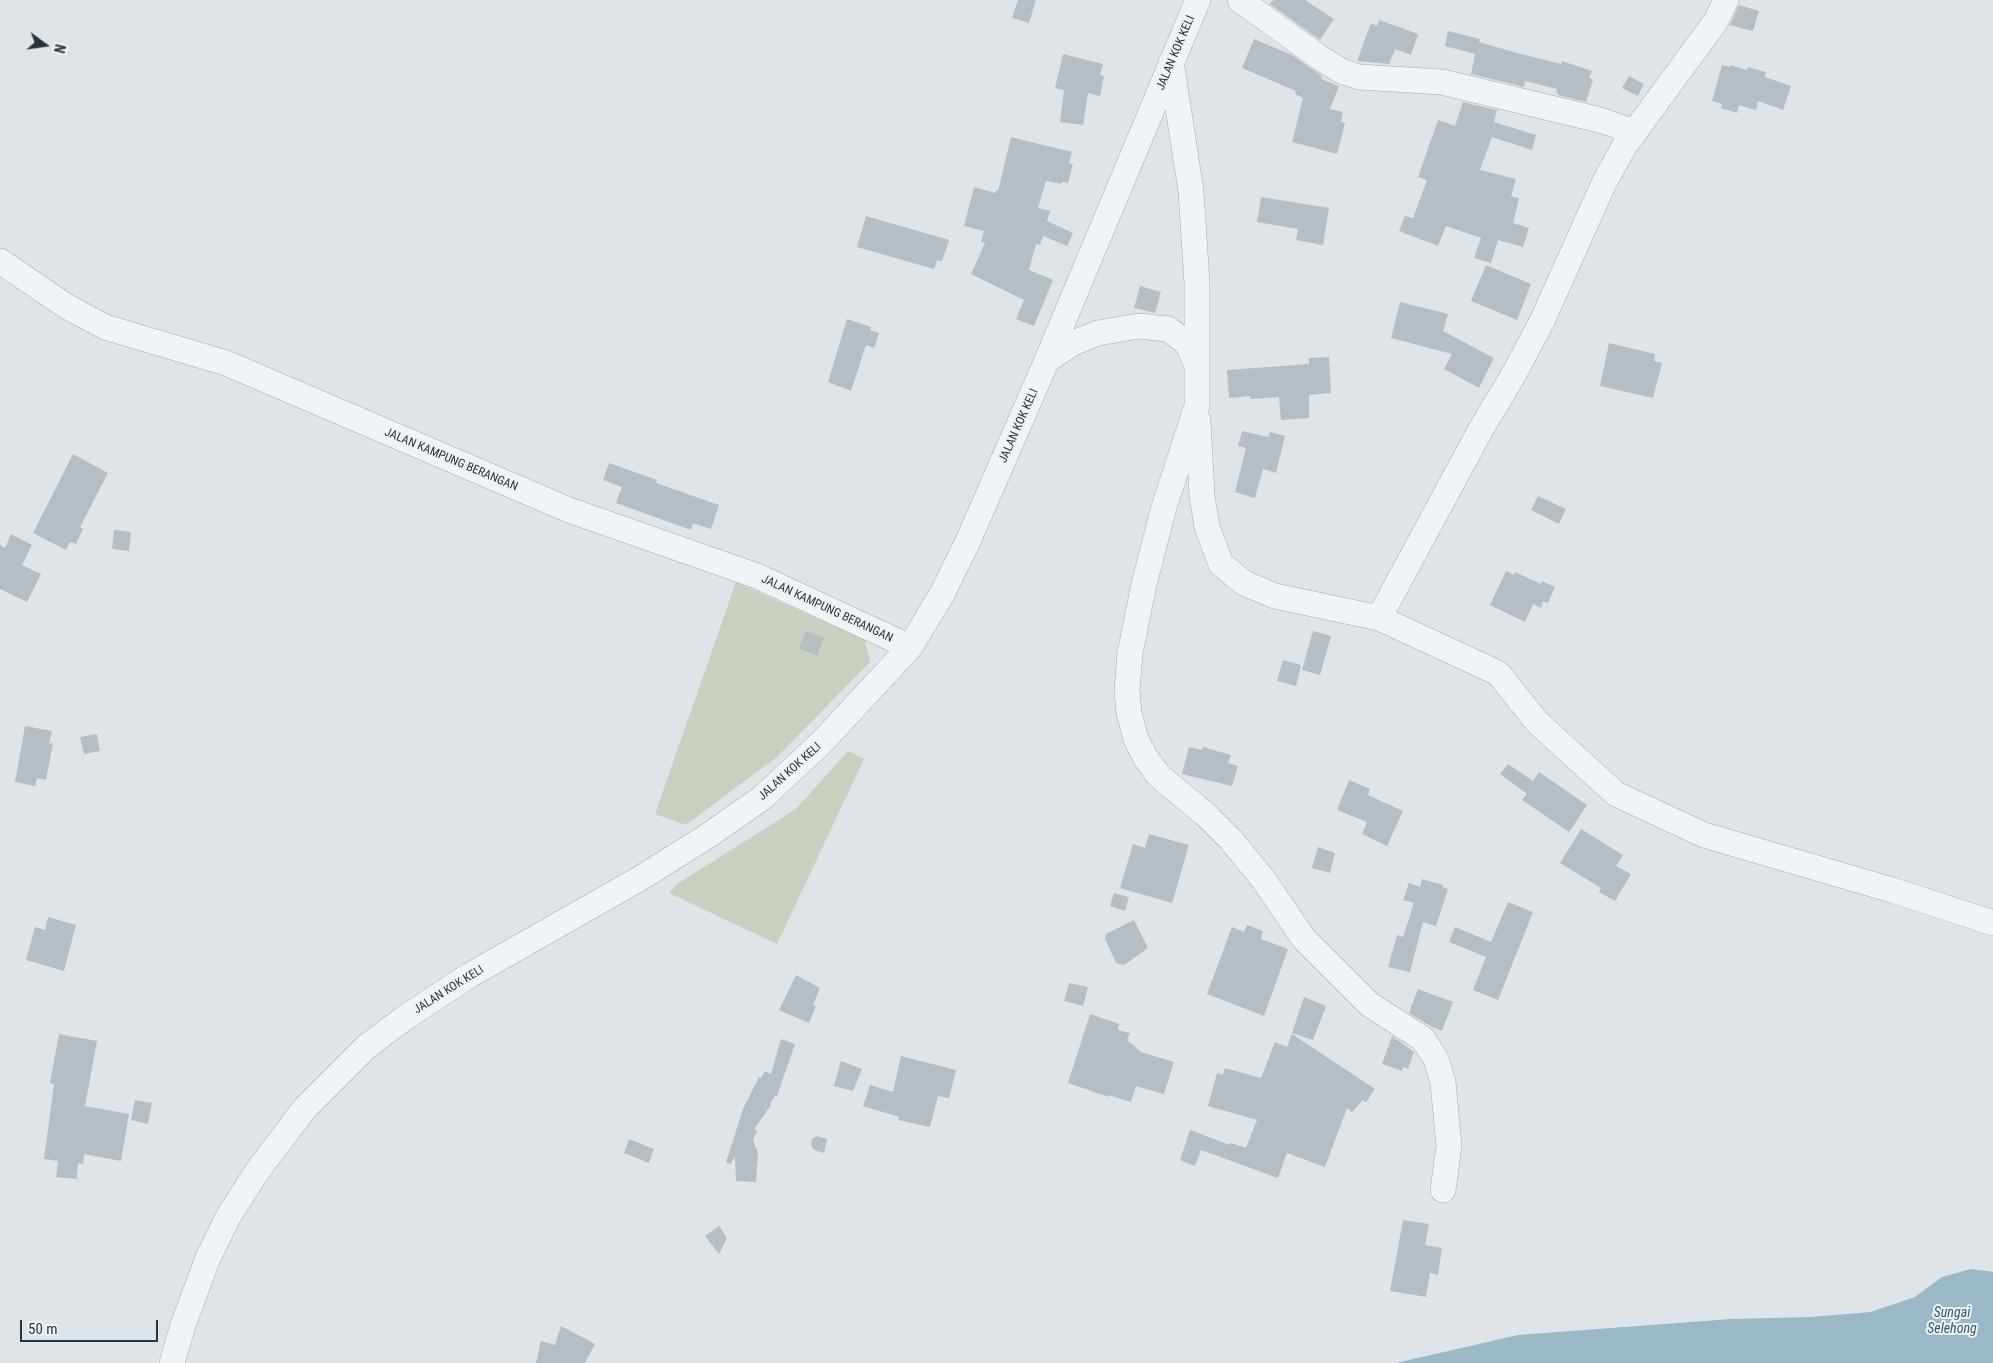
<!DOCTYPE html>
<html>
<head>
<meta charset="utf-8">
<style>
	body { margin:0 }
	#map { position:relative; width:1993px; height:1363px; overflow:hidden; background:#dfe4e8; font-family:"Roboto Condensed",sans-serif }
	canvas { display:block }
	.north { position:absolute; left:20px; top:20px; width:50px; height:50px; -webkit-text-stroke:4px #eef2f5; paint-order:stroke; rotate:104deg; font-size:14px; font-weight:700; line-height:20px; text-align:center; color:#28343e }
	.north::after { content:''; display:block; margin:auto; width:18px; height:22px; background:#28343e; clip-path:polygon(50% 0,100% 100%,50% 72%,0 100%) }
	.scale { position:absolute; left:20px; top:1320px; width:138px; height:22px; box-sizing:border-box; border:2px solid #28343e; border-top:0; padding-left:6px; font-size:15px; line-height:18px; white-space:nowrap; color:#28343e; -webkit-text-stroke:4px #eef2f5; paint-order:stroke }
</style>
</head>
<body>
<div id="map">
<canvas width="1993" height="1363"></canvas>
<div class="north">N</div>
<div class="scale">50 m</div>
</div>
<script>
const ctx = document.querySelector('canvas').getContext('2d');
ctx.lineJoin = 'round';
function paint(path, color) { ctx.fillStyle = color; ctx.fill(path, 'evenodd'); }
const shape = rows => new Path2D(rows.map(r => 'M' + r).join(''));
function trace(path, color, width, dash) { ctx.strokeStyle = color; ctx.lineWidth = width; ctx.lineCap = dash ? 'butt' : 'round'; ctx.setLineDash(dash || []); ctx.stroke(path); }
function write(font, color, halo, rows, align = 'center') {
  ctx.font = font + ' "Roboto Condensed",sans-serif'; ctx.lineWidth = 4; ctx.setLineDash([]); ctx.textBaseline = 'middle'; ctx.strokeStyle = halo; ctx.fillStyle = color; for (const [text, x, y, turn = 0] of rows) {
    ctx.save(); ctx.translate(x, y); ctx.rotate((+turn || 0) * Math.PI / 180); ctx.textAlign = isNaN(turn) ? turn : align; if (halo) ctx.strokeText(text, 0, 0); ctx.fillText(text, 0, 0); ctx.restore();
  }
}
paint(shape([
	[736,582,865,640,870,662,777,757,686,825,655,814],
	[848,751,864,759,777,944,669,893,677,884,796,809]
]), '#c8d1c0');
paint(shape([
	[1971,1269,1993,1272,1993,1363,1396,1363,1518,1335,1731,1319,1811,1317,1870,1312,1915,1297,1942,1277]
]), '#9bb8c7');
paint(shape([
	[1018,0,1036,0,1029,23,1012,18],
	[1273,0,1305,0,1334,19,1320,40,1270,4],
	[1739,5,1759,11,1753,31,1730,25],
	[1379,20,1418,34,1411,55,1395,49,1389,64,1357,61,1371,23,1377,26],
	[1448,31,1480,39,1479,42,1517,53,1561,64,1562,61,1592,71,1589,78,1593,80,1586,102,1558,95,1558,93,1556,92,1557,89,1525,81,1524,87,1471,74,1475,54,1445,46],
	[1254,39,1292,55,1322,76,1321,79,1339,86,1330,109,1343,112,1341,122,1345,123,1337,154,1292,142,1303,98,1295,94,1296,91,1242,68],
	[1063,54,1103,64,1100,75,1104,76,1100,96,1088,93,1083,125,1060,122,1064,90,1055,88],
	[1722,65,1730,67,1730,65,1747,70,1748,67,1766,72,1765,77,1791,86,1783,110,1758,101,1756,110,1739,105,1737,113,1721,108,1722,104,1712,101],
	[1629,76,1644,84,1638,96,1622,88],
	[1463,102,1497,110,1494,122,1536,135,1532,150,1492,137,1480,170,1516,179,1511,196,1519,198,1513,223,1529,228,1523,247,1498,240,1491,263,1474,258,1481,238,1446,226,1438,246,1399,231,1405,216,1413,218,1427,180,1418,177,1438,120,1455,126],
	[1011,137,1072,152,1069,163,1073,164,1068,183,1062,182,1061,184,1046,181,1038,208,1050,211,1047,221,1073,233,1067,246,1043,236,1040,245,1036,244,1029,270,1053,280,1034,326,1016,319,1024,300,971,274,985,243,981,242,984,231,964,226,974,187,995,193,996,190,998,191],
	[1261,197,1329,208,1323,245,1296,240,1298,229,1257,222],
	[866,216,949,240,942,261,937,260,934,269,857,247],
	[1486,265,1531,284,1517,320,1471,301],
	[1140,286,1161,292,1155,313,1134,308],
	[1400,302,1448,314,1443,331,1494,358,1479,388,1444,369,1452,354,1391,338],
	[847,319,871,327,870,330,879,333,874,348,866,345,851,391,828,382],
	[1609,343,1655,354,1654,361,1662,363,1653,398,1600,386],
	[1329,357,1331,393,1309,395,1309,418,1281,420,1279,397,1251,399,1250,396,1229,398,1227,370,1309,364,1309,358],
	[1242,431,1268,437,1270,432,1285,436,1276,473,1263,469,1255,498,1235,492,1246,448,1238,446],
	[73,454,108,473,80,527,83,529,76,544,70,542,66,550,33,533],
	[609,463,657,480,656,483,719,505,711,529,693,523,691,530,616,503,622,487,603,480],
	[1538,496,1566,509,1559,524,1531,510],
	[114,530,131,532,129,551,112,549],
	[11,534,32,545,22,565,41,574,27,602,0,589,0,545,5,548],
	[1506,571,1514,575,1515,572,1541,584,1542,581,1555,587,1548,603,1543,601,1541,608,1533,604,1525,622,1490,605],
	[806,631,824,638,817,656,799,648],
	[1313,631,1331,636,1320,675,1302,670],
	[1283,660,1301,665,1296,686,1277,681],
	[25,726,52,731,49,744,53,743,46,780,37,778,35,786,15,782],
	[97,734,100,751,84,754,80,737],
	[1189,747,1202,750,1203,747,1231,755,1228,763,1238,766,1232,786,1182,774],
	[1508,764,1533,781,1539,772,1587,805,1569,832,1522,800,1527,794,1500,774],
	[1349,780,1370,789,1368,795,1403,811,1387,846,1362,834,1367,822,1337,810],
	[1581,829,1623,855,1616,866,1631,874,1615,901,1599,892,1601,888,1560,863],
	[1149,834,1189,845,1172,903,1120,888,1133,844,1145,848],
	[1318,847,1335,853,1330,873,1312,868],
	[1422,879,1443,885,1442,887,1448,889,1436,926,1423,922,1410,972,1388,967,1397,935,1403,937,1414,903,1403,900,1409,883,1420,887],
	[1114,893,1129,897,1125,911,1110,906],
	[1508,902,1533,912,1498,1000,1473,990,1486,957,1449,942,1455,927,1491,942],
	[48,917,76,925,64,971,26,960,35,927,45,930],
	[1134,920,1148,948,1124,965,1116,963,1105,939,1106,934],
	[1247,925,1263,931,1261,939,1288,949,1264,1016,1207,994,1232,927,1244,932],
	[796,975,820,988,813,1005,816,1006,809,1023,779,1010],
	[1069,983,1088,987,1083,1006,1064,1001],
	[1418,989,1453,1002,1442,1031,1430,1026,1409,1013],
	[1304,997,1326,1006,1313,1040,1292,1033],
	[1090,1014,1119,1024,1118,1030,1130,1033,1127,1040,1141,1052,1174,1062,1164,1094,1136,1086,1131,1102,1109,1095,1109,1097,1068,1083],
	[59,1034,97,1041,85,1106,129,1114,121,1161,84,1154,83,1164,78,1163,77,1179,56,1177,58,1161,44,1159,54,1084,50,1083],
	[1292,1034,1375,1089,1366,1102,1363,1100,1352,1112,1347,1108,1325,1167,1287,1153,1278,1178,1201,1150,1195,1166,1180,1160,1190,1130,1230,1145,1231,1143,1246,1148,1257,1120,1208,1106,1217,1073,1223,1075,1225,1068,1261,1078,1275,1042,1287,1047],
	[1392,1036,1414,1052,1408,1069,1403,1067,1402,1071,1382,1064],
	[781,1039,795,1044,777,1096,775,1096,770,1104,771,1105,754,1129,757,1131,753,1140,758,1153,756,1182,736,1181,735,1157,730,1164,726,1162,736,1131,743,1109,759,1077,761,1078,765,1071,771,1074],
	[901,1056,956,1070,949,1098,938,1096,930,1127,898,1120,899,1117,863,1106,870,1085,893,1092],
	[841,1061,862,1069,853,1091,834,1086],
	[135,1100,152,1103,148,1124,131,1120],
	[817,1136,827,1139,824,1153,814,1150,811,1145,812,1139],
	[629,1139,654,1149,649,1163,624,1153],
	[1403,1220,1429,1224,1425,1245,1442,1248,1438,1275,1430,1273,1426,1297,1390,1291],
	[719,1226,727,1238,719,1254,705,1236],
	[561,1326,595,1344,585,1363,536,1363,541,1341,555,1345]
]), '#b6bec4');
const minor = shape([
	[1240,0,1319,57,1341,71,1359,77,1442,82,1600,120,1635,132],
	[1171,62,1191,191,1197,283,1197,406,1164,507,1144,584,1130,653,1127,690,1129,713,1136,739,1145,757,1159,776,1205,814,1231,840,1263,879,1304,939,1369,1004,1423,1039,1436,1059,1443,1082,1449,1146,1443,1190],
	[0,261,66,306,105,327,226,363,569,510,757,576,910,647],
	[1047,360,1073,343,1098,333,1139,326,1168,329,1187,343,1196,364],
	[1198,421,1202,496,1207,527,1221,564,1244,583,1275,596,1379,618,1498,673,1537,722,1616,794,1704,835,1892,890,1993,923],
	[1379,618,1481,429,1514,374,1542,321,1604,183,1625,145,1716,21,1726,0],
	[172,1363,183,1325,208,1258,228,1217,258,1170,305,1108,366,1047,406,1017,470,975,639,879,706,837,762,798,823,741,910,647,942,594,968,541,1047,360,1198,0]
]);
trace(minor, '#a4acb2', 26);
trace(minor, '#f1f4f6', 25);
write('12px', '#28343e', '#eef2f5', [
	["JALAN KOK KELI",1176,53,-67],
	["JALAN KOK KELI",1019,426,-66],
	["JALAN KAMPUNG BERANGAN",451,460,23],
	["JALAN KAMPUNG BERANGAN",827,609,25],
	["JALAN KOK KELI",790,772,-42],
	["JALAN KOK KELI",449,990,-32]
]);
write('italic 14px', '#345a71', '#eef2f5', [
	["Sungai",1952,1313],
	["Selehong",1952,1329]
]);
</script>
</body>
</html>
